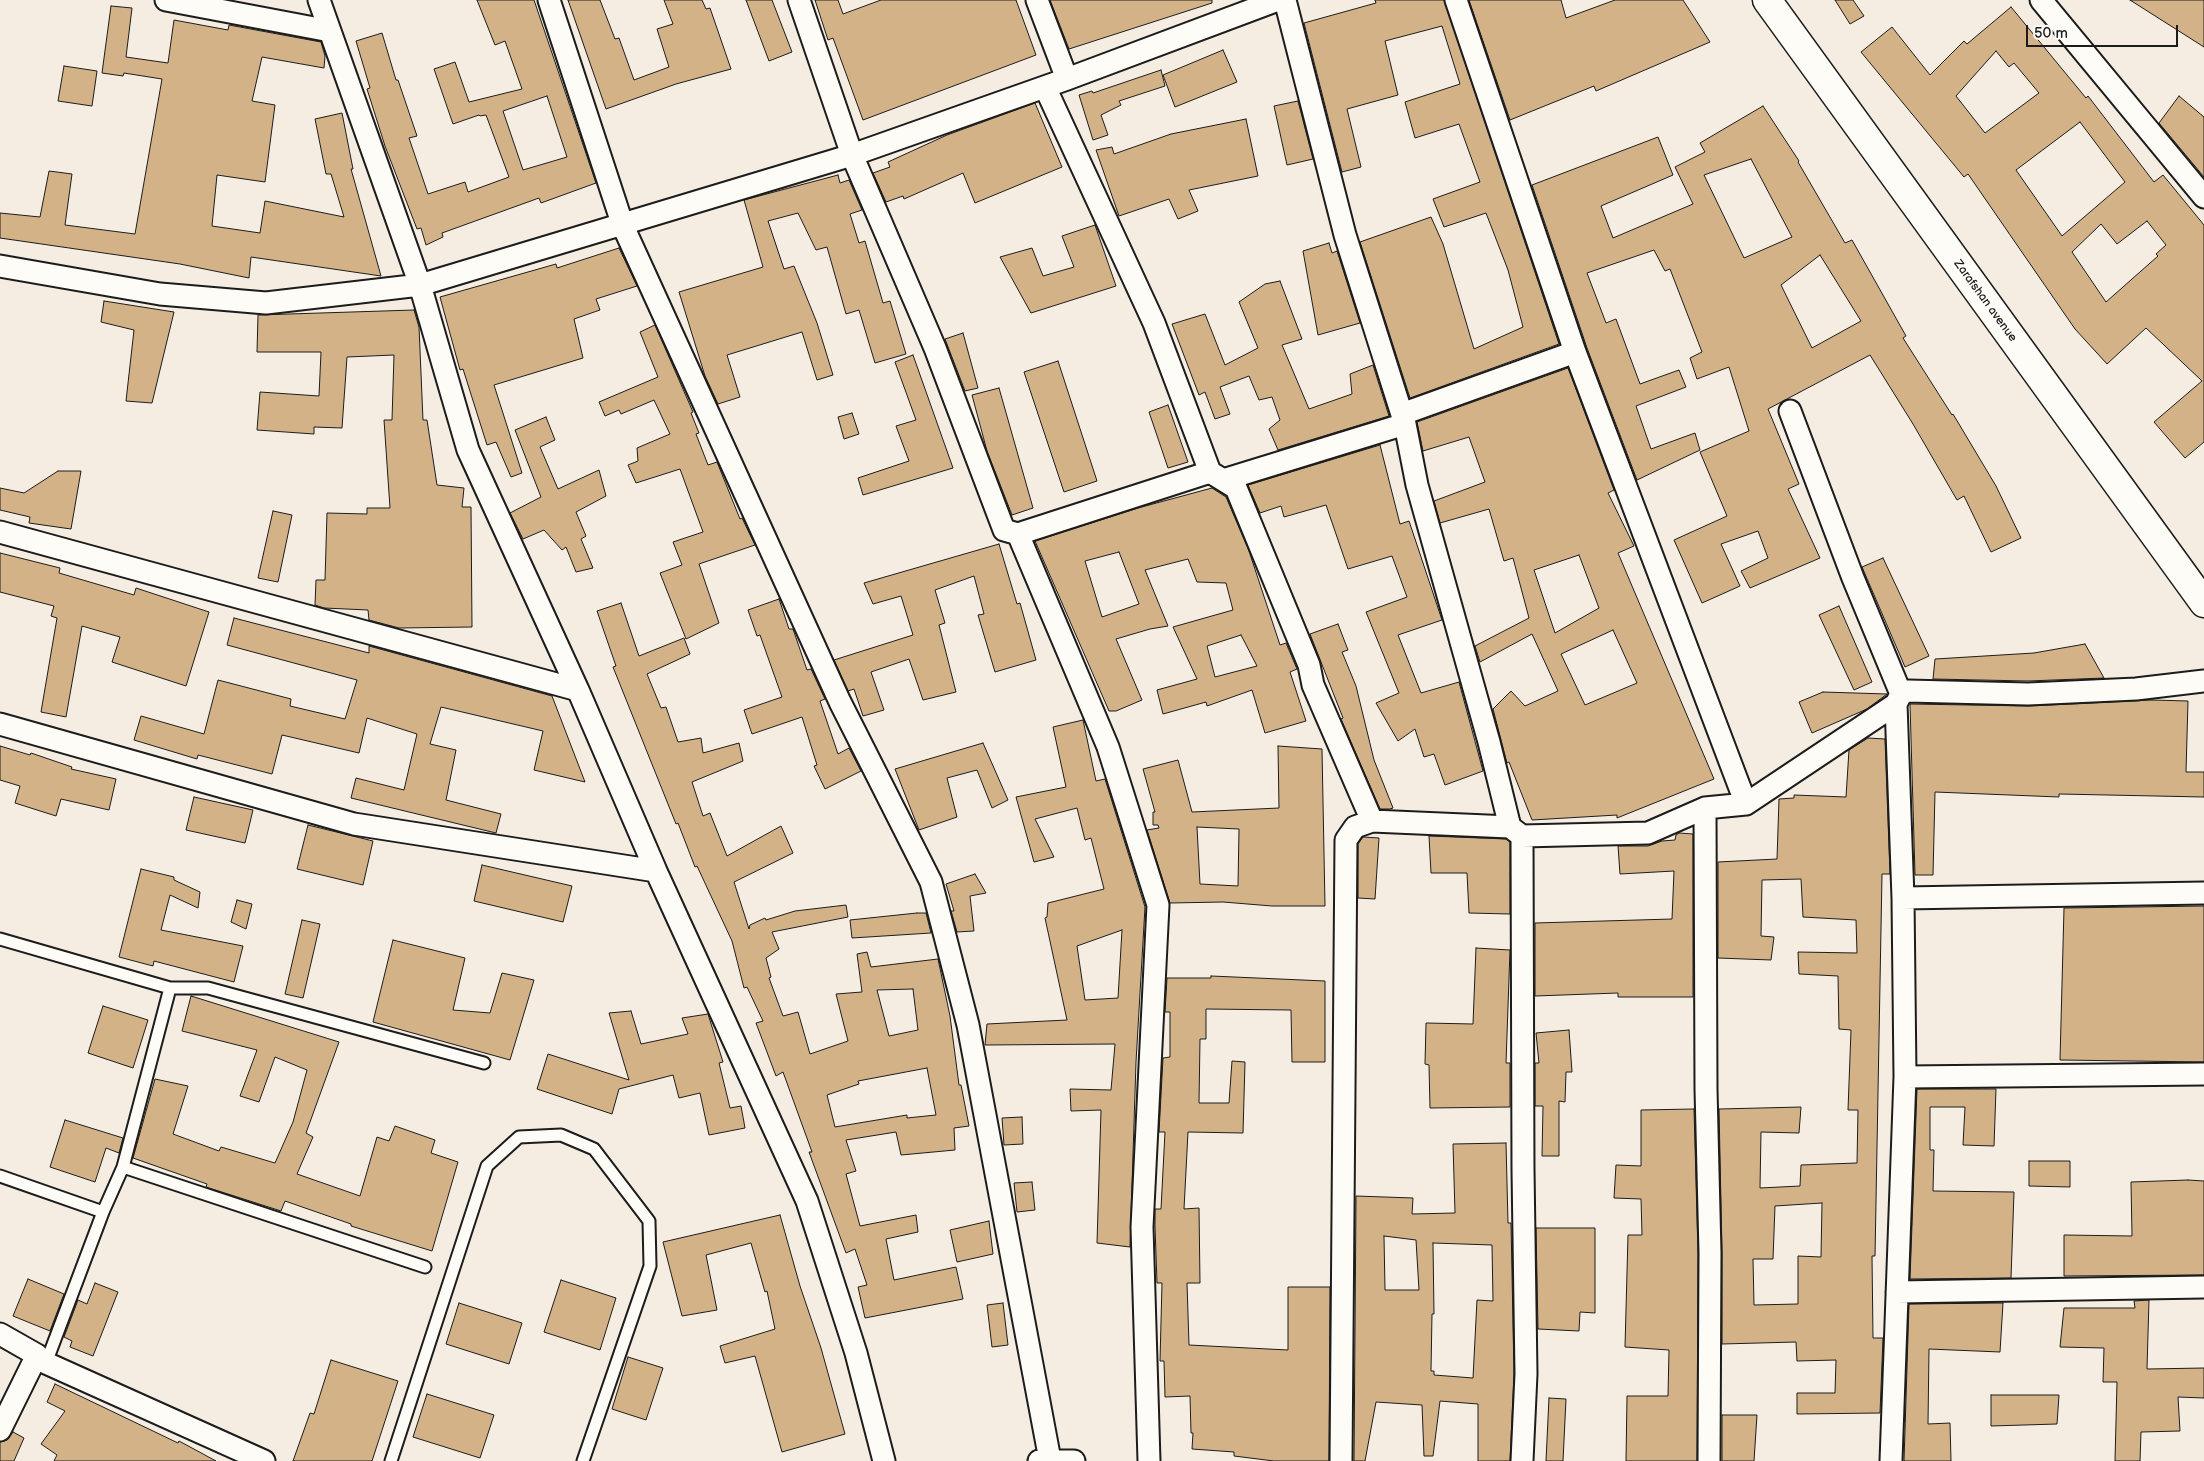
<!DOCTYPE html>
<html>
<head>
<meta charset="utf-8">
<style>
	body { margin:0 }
	#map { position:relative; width:2204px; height:1461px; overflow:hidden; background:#f5ede1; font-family:"Balsamiq Sans",sans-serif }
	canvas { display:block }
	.scale { position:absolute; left:2026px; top:25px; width:152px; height:22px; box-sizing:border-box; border:2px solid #1c1c1c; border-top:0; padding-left:6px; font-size:15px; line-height:18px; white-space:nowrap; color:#1c1c1c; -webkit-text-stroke:4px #fdfcf7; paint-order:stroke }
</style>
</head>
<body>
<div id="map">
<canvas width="2204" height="1461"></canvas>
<div class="scale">50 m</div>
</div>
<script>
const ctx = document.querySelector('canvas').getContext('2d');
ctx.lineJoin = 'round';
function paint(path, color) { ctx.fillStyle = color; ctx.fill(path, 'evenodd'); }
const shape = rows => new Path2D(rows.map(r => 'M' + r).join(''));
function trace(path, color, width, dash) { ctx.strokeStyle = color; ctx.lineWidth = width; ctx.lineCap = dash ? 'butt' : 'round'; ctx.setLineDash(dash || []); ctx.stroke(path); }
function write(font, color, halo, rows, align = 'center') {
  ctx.font = font + ' "Balsamiq Sans",sans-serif'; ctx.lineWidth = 4; ctx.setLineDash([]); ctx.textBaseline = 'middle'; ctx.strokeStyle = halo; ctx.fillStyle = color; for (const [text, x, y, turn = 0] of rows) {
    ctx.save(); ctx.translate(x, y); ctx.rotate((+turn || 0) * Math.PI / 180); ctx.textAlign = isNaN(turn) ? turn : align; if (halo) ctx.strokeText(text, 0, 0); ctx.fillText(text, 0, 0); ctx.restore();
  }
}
const building = shape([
	[477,0,534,0,596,183,541,203,539,198,442,233,443,237,426,245,421,228,417,229,385,146,367,89,370,88,356,41,382,33,396,80,398,80,417,136,409,138,428,194,465,182,468,192,509,177,486,115,480,116,479,115,453,124,434,69,455,62,469,102,522,89,505,41,495,45,477,0],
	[547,96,567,157,523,170,503,111,547,96],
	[568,0,600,0,615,39,619,38,634,80,669,67,657,29,673,24,664,0,702,0,706,9,710,8,731,69,676,84,606,109,568,0],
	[746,0,772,0,792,52,769,61,746,0],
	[815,0,838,0,843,14,881,0,1016,0,1036,55,863,120,833,38,828,40,815,0],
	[1050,0,1212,0,1212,3,1069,49,1050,0],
	[1375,0,1444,0,1559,344,1410,398,1360,242,1431,217,1443,244,1474,349,1523,327,1508,270,1486,213,1444,227,1433,199,1480,182,1459,124,1415,138,1405,102,1460,84,1442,26,1385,41,1398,95,1347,109,1361,167,1342,172,1304,23,1376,3,1375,0],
	[1469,0,1561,0,1566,18,1615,0,1683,0,1710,42,1596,91,1594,86,1510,120,1469,0],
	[1835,0,1853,0,1864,16,1850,24,1835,0],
	[2130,0,2204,0,2204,47,2130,0],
	[111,6,132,8,126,57,168,63,174,20,228,30,229,25,321,42,325,56,324,68,262,57,252,101,275,105,265,182,217,175,212,226,260,233,265,201,344,217,331,174,326,174,315,119,342,113,353,169,351,169,381,276,251,257,249,278,180,264,0,238,0,213,40,217,49,171,72,174,65,225,135,234,162,79,124,73,123,76,102,73,111,6],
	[2011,7,2086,98,2088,96,2154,182,2163,175,2204,225,2204,442,2185,458,2154,422,2202,381,2146,328,2107,364,2075,329,1968,174,1964,177,1861,52,1892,27,1930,75,1964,41,1967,44,2011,7],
	[1996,51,2009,67,2014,63,2039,93,1985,133,1956,96,1996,51],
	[2080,122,2125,182,2062,236,2016,170,2080,122],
	[2147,221,2166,245,2156,254,2158,256,2106,302,2072,252,2101,224,2117,244,2147,221],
	[1223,50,1237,82,1175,107,1163,75,1223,50],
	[64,66,97,71,92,106,58,101,64,66],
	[1161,70,1165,86,1119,101,1121,105,1101,115,1108,135,1093,140,1079,95,1092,91,1093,93,1161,70],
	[2179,96,2204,117,2204,177,2159,123,2179,96],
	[1298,101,1313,159,1287,165,1274,106,1298,101],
	[1035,103,1062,167,975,203,963,173,904,199,903,196,886,202,873,173,890,167,888,162,947,135,1035,103],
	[1763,106,1799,161,1798,162,1845,243,1852,240,1906,336,1903,338,1952,415,1953,414,1996,486,2021,538,1991,552,1964,496,1957,500,1913,424,1870,355,1768,409,1799,484,1788,489,1820,558,1750,588,1741,571,1768,558,1758,531,1721,544,1740,586,1702,603,1674,540,1727,516,1700,452,1749,431,1729,367,1697,379,1690,358,1702,352,1670,269,1665,271,1654,250,1587,273,1606,323,1616,319,1640,384,1679,370,1686,387,1636,406,1651,449,1695,433,1700,450,1637,480,1587,348,1532,185,1658,137,1673,175,1601,206,1613,238,1693,204,1675,167,1705,152,1700,143,1763,106],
	[1751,159,1792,237,1744,258,1704,175,1751,159],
	[1820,255,1861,321,1812,348,1781,285,1820,255],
	[1246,119,1258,176,1189,190,1198,211,1178,219,1169,199,1119,216,1096,150,1112,147,1114,154,1171,134,1246,119],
	[838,175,840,183,849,180,862,210,850,214,859,243,865,241,883,303,890,301,906,354,875,363,859,310,846,314,827,247,816,250,798,213,768,221,784,269,794,266,817,323,833,375,817,380,802,332,727,355,740,397,718,404,705,376,679,292,763,267,744,200,838,175],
	[1095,225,1116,286,1031,313,1000,257,1032,248,1043,276,1074,267,1062,236,1095,225],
	[1329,243,1332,253,1337,251,1360,323,1318,335,1303,251,1329,243],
	[619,248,637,286,596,299,600,310,574,319,583,358,494,385,522,473,511,477,496,442,487,445,463,369,460,370,440,297,556,264,557,268,619,248],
	[1280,281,1302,339,1282,345,1309,409,1352,394,1350,374,1373,365,1389,416,1278,450,1269,429,1280,420,1272,397,1259,400,1249,376,1220,387,1230,414,1215,419,1205,392,1199,395,1172,324,1205,314,1225,365,1258,348,1239,302,1265,284,1280,281],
	[104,301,174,312,152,403,126,401,134,330,101,322,104,301],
	[414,310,419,327,423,420,427,420,437,485,464,488,462,507,471,507,472,627,399,628,369,620,368,610,324,608,315,605,316,580,325,580,327,513,367,514,367,508,390,508,384,420,392,420,394,355,347,357,342,428,314,427,314,434,257,430,260,392,319,396,321,352,257,352,258,315,414,310],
	[655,325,693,412,691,413,699,433,696,434,708,465,717,462,740,519,742,518,755,545,699,564,719,623,686,639,660,573,682,565,673,542,703,532,680,469,636,483,628,465,638,461,637,448,670,434,654,400,621,414,619,410,605,416,599,402,658,377,640,332,655,325],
	[963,333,978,388,965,391,945,339,963,333],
	[913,355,953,468,863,495,858,478,909,461,896,426,916,420,895,362,913,355],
	[1058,361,1097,481,1064,492,1024,372,1058,361],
	[1568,368,1614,490,1608,493,1634,546,1618,553,1714,779,1617,818,1617,815,1532,820,1509,762,1507,763,1493,709,1511,691,1525,706,1558,691,1532,634,1480,662,1475,646,1529,618,1513,558,1504,561,1489,509,1440,523,1434,501,1485,482,1469,437,1423,451,1417,422,1568,368],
	[1579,555,1599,608,1555,633,1534,570,1579,555],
	[1613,630,1637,683,1585,705,1561,654,1613,630],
	[999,388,1033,508,1012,515,987,451,972,395,999,388],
	[1168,405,1188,462,1168,468,1149,412,1168,405],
	[852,413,859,434,844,439,838,417,852,413],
	[546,417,555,440,540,447,558,489,599,470,606,496,576,512,586,536,581,539,593,568,576,572,566,547,562,550,544,530,523,539,510,513,541,497,515,430,546,417],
	[1380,445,1400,524,1409,521,1442,620,1398,635,1421,693,1459,682,1483,771,1445,785,1434,754,1424,757,1415,729,1398,741,1376,703,1399,693,1366,612,1407,597,1392,556,1348,569,1326,505,1284,517,1281,506,1260,513,1248,485,1380,445],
	[58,471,81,471,71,529,29,523,30,517,0,510,0,488,24,493,58,471],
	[1212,488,1226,497,1249,551,1280,645,1286,643,1297,669,1290,672,1306,721,1265,733,1252,690,1207,706,1206,702,1163,714,1157,690,1197,679,1173,627,1233,610,1226,583,1197,582,1188,559,1145,570,1168,626,1150,629,1116,639,1142,700,1116,711,1109,711,1035,541,1138,508,1212,488],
	[1119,552,1139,604,1102,617,1085,561,1119,552],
	[1241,635,1257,666,1215,677,1207,646,1241,635],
	[273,511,292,515,278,582,258,578,273,511],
	[999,544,1017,604,1020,603,1036,660,995,672,978,615,984,614,974,576,935,590,945,623,939,625,956,692,923,700,909,659,871,672,884,710,863,716,854,689,848,691,834,660,913,635,901,596,873,604,864,583,999,544],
	[0,553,60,568,59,573,134,595,136,588,209,612,186,686,112,662,120,637,82,626,66,717,41,712,57,618,51,616,54,606,0,592,0,553],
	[1883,558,1929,656,1905,667,1862,567,1883,558],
	[779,599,789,629,793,629,807,670,811,669,825,699,820,701,838,754,849,748,861,771,825,789,814,766,817,765,802,717,752,734,744,710,782,697,760,635,757,636,748,610,779,599],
	[621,603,639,656,684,638,690,654,647,674,661,708,666,707,678,742,701,738,703,753,739,743,743,761,692,782,703,816,710,813,727,856,781,826,793,853,734,882,749,929,750,925,765,918,766,920,795,911,846,905,848,917,772,932,779,949,766,958,771,977,769,978,783,1016,798,1012,810,1054,848,1041,836,994,862,992,857,954,867,952,871,967,938,959,950,1016,959,1085,961,1085,969,1126,954,1128,955,1150,901,1155,896,1132,846,1140,856,1171,846,1174,860,1226,916,1215,918,1232,886,1239,894,1280,956,1267,963,1299,865,1318,858,1287,867,1285,855,1249,846,1253,809,1152,812,1152,783,1072,776,1076,756,1023,763,1021,747,987,744,988,732,941,697,866,695,867,678,823,676,824,613,667,616,666,597,611,621,603],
	[913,989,918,1030,889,1036,877,990,913,989],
	[927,1068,936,1115,907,1118,907,1115,835,1127,827,1095,859,1084,858,1081,927,1068],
	[1839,606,1872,682,1854,690,1819,615,1839,606],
	[234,618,369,653,369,646,552,696,585,782,534,770,543,731,441,707,430,744,456,750,446,800,501,814,496,833,351,798,356,778,404,790,417,734,367,718,359,753,282,735,272,774,198,755,197,759,134,740,141,716,204,734,218,680,291,699,290,706,345,719,357,680,227,645,234,618],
	[1338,624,1348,650,1342,652,1356,686,1374,760,1393,808,1390,809,1380,809,1341,719,1343,718,1310,634,1338,624],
	[2085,644,2104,678,2028,681,1933,679,1935,659,2034,653,2085,644],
	[1823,692,1887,694,1867,709,1812,733,1799,702,1823,692],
	[2152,700,2188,701,2186,772,2204,772,2204,797,2059,794,2059,797,1935,792,1933,875,1915,875,1910,704,2029,706,2152,700],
	[1083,720,1096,781,1105,779,1145,907,1136,1062,1130,1247,1097,1243,1101,1110,1071,1111,1070,1089,1111,1090,1115,1044,985,1045,987,1024,1067,1020,1045,918,1047,917,1048,903,1104,889,1091,838,1085,840,1077,808,1035,819,1054,857,1034,862,1016,797,1066,787,1053,727,1083,720],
	[1122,930,1118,998,1085,1000,1077,946,1122,930],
	[1868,738,1885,739,1890,874,1882,874,1875,1256,1872,1256,1873,1338,1883,1338,1880,1413,1797,1414,1797,1393,1835,1393,1836,1360,1797,1361,1796,1342,1722,1344,1722,1253,1719,1109,1801,1107,1799,1133,1761,1132,1760,1188,1800,1186,1801,1165,1857,1163,1858,1110,1848,1110,1851,1030,1839,1029,1838,976,1799,974,1798,952,1857,953,1856,920,1803,917,1801,879,1762,880,1761,936,1774,937,1771,960,1718,958,1718,862,1777,859,1779,799,1794,798,1794,795,1846,797,1849,750,1868,738],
	[1822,1203,1821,1257,1798,1256,1798,1304,1754,1305,1753,1259,1773,1259,1775,1206,1822,1203],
	[983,743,1008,800,992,808,977,770,947,778,957,817,919,830,895,769,983,743],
	[0,746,30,755,31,753,72,767,71,769,116,779,109,810,61,799,56,816,15,803,20,786,0,780,0,746],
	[1278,746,1322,749,1325,906,1272,906,1223,902,1170,903,1147,830,1159,828,1158,825,1153,825,1153,812,1155,812,1143,769,1178,760,1192,812,1279,808,1278,746],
	[1197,827,1239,829,1238,886,1200,884,1197,827],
	[194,797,253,810,245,843,186,830,194,797],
	[308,825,373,841,363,885,297,869,308,825],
	[1679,833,1693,834,1693,997,1618,997,1618,993,1535,996,1535,923,1672,919,1674,871,1620,874,1618,846,1648,846,1662,841,1675,840,1676,835,1679,833],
	[1429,836,1506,839,1510,842,1510,914,1469,913,1467,873,1431,873,1429,836],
	[1363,837,1379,838,1375,899,1358,898,1358,844,1363,837],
	[482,865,572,886,563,922,474,901,482,865],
	[141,869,174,877,174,880,200,892,198,908,170,895,161,930,243,946,234,982,154,961,153,966,119,957,141,869],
	[975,874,986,893,970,896,974,931,957,932,951,911,954,911,946,884,975,874],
	[237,900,252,904,246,929,231,922,237,900],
	[2204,906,2204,1062,2060,1060,2064,908,2204,906],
	[917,913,926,913,931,933,852,938,850,920,917,913],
	[302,920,320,924,303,998,285,994,302,920],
	[393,940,465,958,453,1010,490,1013,502,973,534,980,510,1060,373,1022,393,940],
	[1476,948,1510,950,1506,1063,1510,1063,1510,1107,1430,1108,1429,1065,1425,1064,1426,1023,1473,1024,1476,948],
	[1211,976,1325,981,1325,1062,1292,1062,1291,1010,1206,1009,1206,1039,1200,1039,1199,1103,1229,1103,1232,1061,1245,1062,1243,1133,1188,1132,1184,1209,1199,1208,1200,1283,1187,1283,1189,1345,1288,1350,1288,1287,1330,1287,1329,1461,1274,1461,1234,1456,1234,1452,1192,1449,1193,1433,1191,1433,1190,1396,1165,1397,1164,1361,1160,1361,1162,1283,1157,1283,1155,1227,1155,1209,1161,1209,1165,1132,1159,1132,1163,1058,1170,1057,1170,1012,1165,1012,1167,978,1211,978,1211,976],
	[191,996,339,1042,306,1133,313,1137,297,1174,360,1196,377,1137,389,1141,395,1126,435,1140,431,1153,458,1162,432,1251,351,1226,351,1224,285,1201,281,1211,206,1187,207,1184,133,1158,155,1079,188,1086,173,1134,219,1151,221,1147,275,1163,293,1122,307,1070,275,1057,259,1102,240,1096,257,1050,182,1031,191,996],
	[103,1006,148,1020,133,1068,88,1053,103,1006],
	[631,1011,641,1044,688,1034,682,1018,708,1014,723,1062,719,1063,730,1108,741,1106,745,1128,709,1135,700,1093,679,1098,673,1075,619,1089,612,1114,537,1089,548,1054,629,1080,609,1013,631,1011],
	[1569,1030,1572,1072,1566,1072,1565,1102,1559,1101,1559,1156,1542,1156,1543,1106,1535,1106,1535,1063,1539,1063,1536,1033,1569,1030],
	[1917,1089,1996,1089,1994,1146,1963,1145,1965,1107,1930,1107,1930,1150,1934,1150,1933,1191,2014,1192,2011,1278,1910,1279,1917,1089],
	[1694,1109,1698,1253,1697,1461,1626,1461,1627,1396,1668,1396,1669,1350,1625,1347,1628,1235,1642,1235,1641,1199,1614,1198,1616,1165,1641,1166,1641,1110,1694,1109],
	[1022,1117,1023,1144,1004,1145,1002,1118,1022,1117],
	[65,1120,123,1138,119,1153,106,1148,95,1182,50,1167,65,1120],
	[1506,1143,1508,1223,1511,1223,1514,1374,1510,1461,1478,1461,1478,1404,1440,1401,1433,1456,1424,1456,1422,1405,1376,1402,1365,1461,1354,1461,1356,1196,1413,1198,1412,1214,1455,1213,1453,1144,1506,1143],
	[1384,1236,1416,1240,1419,1290,1385,1290,1384,1236],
	[1433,1243,1492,1245,1493,1301,1477,1300,1473,1378,1434,1375,1434,1371,1431,1371,1432,1314,1434,1314,1433,1243],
	[2029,1161,2070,1161,2070,1187,2029,1186,2029,1161],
	[2188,1180,2204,1181,2204,1275,2064,1276,2064,1235,2132,1236,2131,1182,2188,1180],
	[1032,1182,1035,1210,1017,1212,1014,1183,1032,1182],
	[780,1215,800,1286,821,1348,845,1434,782,1452,755,1356,725,1363,720,1346,775,1329,767,1291,765,1292,751,1243,706,1255,717,1310,682,1316,663,1242,780,1215],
	[989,1221,993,1254,957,1262,950,1230,989,1221],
	[1536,1228,1595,1228,1595,1313,1580,1312,1579,1331,1538,1329,1536,1228],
	[28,1279,64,1294,50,1331,13,1316,28,1279],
	[561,1280,616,1298,600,1350,544,1332,561,1280],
	[95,1283,118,1292,93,1356,70,1347,72,1341,64,1337,78,1300,87,1304,95,1283],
	[2149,1300,2147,1369,2204,1368,2204,1398,2178,1397,2180,1431,2141,1432,2140,1461,2115,1461,2117,1382,2103,1382,2104,1348,2060,1347,2064,1308,2135,1308,2134,1301,2149,1300],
	[459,1303,522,1323,509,1364,446,1344,459,1303],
	[1003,1303,1008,1345,992,1347,987,1305,1003,1303],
	[2003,1303,2000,1352,1929,1349,1928,1424,1950,1423,1951,1461,1904,1461,1909,1304,2003,1303],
	[628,1357,663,1368,646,1420,612,1409,628,1357],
	[331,1360,398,1381,372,1461,293,1461,310,1413,314,1414,331,1360],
	[55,1384,178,1443,179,1441,216,1461,54,1461,57,1455,41,1444,65,1411,47,1402,55,1384],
	[427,1394,494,1415,480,1458,413,1437,427,1394],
	[1991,1395,2059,1395,2057,1424,1991,1426,1991,1395],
	[1549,1398,1566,1399,1563,1461,1546,1461,1549,1398],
	[1722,1415,1757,1415,1754,1461,1722,1461,1722,1415],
	[13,1432,24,1438,14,1461,0,1461,0,1442,7,1440,13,1432]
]);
paint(building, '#d4b287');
trace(building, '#1c1c1c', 1);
const lane = shape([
	[0,939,170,988,208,988,484,1063],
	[170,988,123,1167,425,1267],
	[0,1176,103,1212],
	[46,1363,103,1212,123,1167],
	[391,1461,487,1166,519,1137,561,1135,594,1149,649,1221,650,1266,583,1461]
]);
const street = shape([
	[166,0,330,31],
	[319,0,420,285,468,450,578,690,656,871,807,1201,856,1353,884,1461],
	[549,0,623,226,840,702,931,882,968,1025,1050,1460],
	[799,0,852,155,935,348,1004,530,1018,534,1108,747,1158,905,1142,1227,1149,1461],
	[1037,0,1067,79],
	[1285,0,1345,235,1405,424,1417,485,1489,742,1510,827],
	[1456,0,1575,352,1746,804],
	[2041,0,2204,197],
	[1045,87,1154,323,1210,472,1236,488,1309,665,1313,685,1372,821,1510,827,1522,836,1648,833,1705,808,1746,804,1896,704,1903,898,1905,1077,1891,1461],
	[0,266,160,294,266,303,420,285,852,155,1067,79,1278,0],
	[1790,411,1853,578,1901,694],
	[1402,414,1575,352],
	[1223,480,1405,424],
	[0,532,578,690],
	[1018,534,1210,472],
	[1896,704,1901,694,1908,691,2028,694,2136,689,2204,681],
	[0,724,354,824,656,871],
	[1705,808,1706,1089,1710,1253,1709,1461],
	[1903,898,2204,893],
	[1905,1077,2204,1074],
	[1897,1292,2204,1287],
	[0,1334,37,1355,46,1363,264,1461],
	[0,1430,37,1355],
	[1039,1461,1074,1461],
	[1341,1461,1346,840,1355,827,1372,821],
	[1522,1461,1526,1374,1523,1169,1522,836]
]);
const secondary = shape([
	[1767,0,2204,603]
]);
trace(lane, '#1c1c1c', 15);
trace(street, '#1c1c1c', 25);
trace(secondary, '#1c1c1c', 31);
trace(lane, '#fdfcf7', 11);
trace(street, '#fdfcf7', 21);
trace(secondary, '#fdfcf7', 28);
write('12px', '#1c1c1c', '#fdfcf7', [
	["Zarafshan avenue",1985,301,54]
]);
</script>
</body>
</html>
